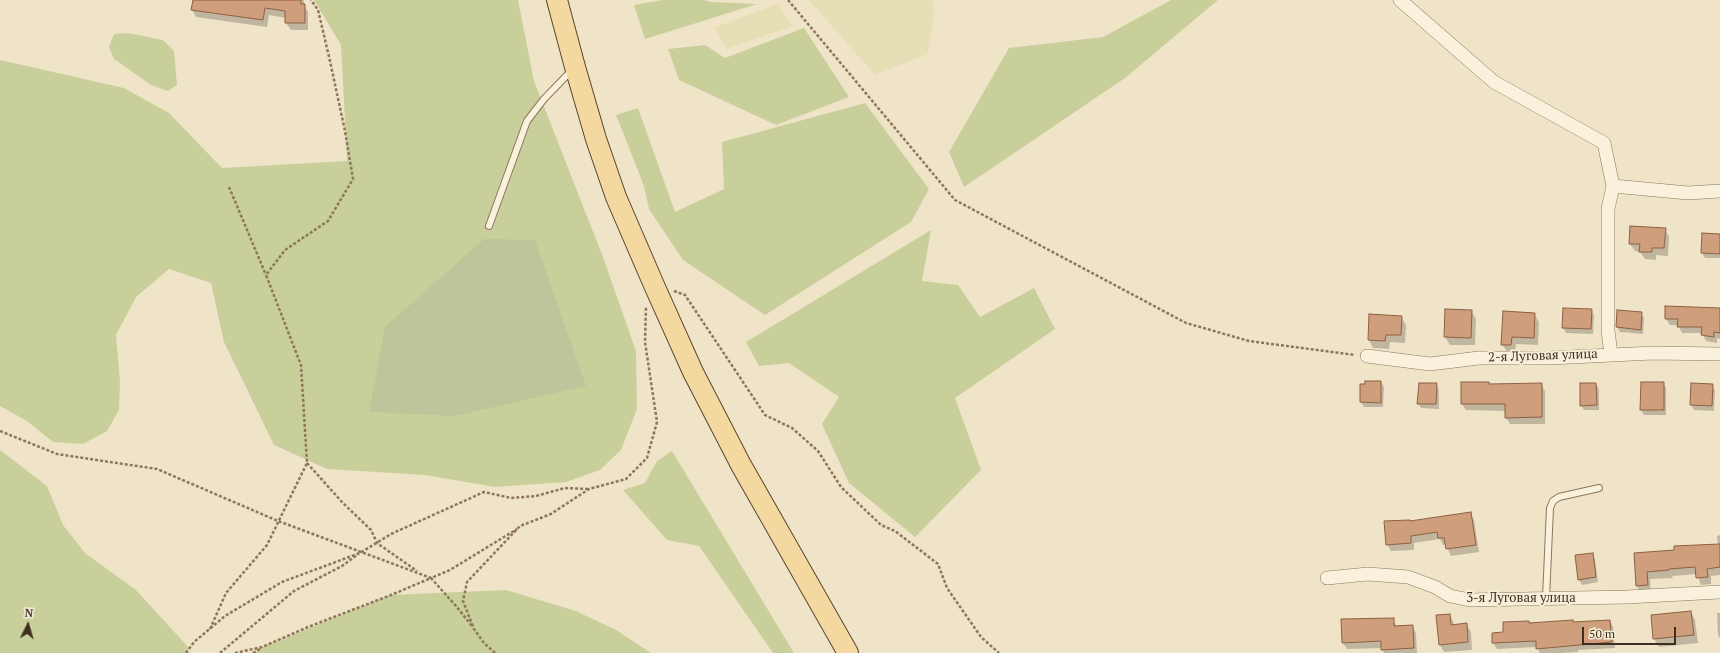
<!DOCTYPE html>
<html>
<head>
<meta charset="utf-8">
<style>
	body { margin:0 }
	#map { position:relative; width:1720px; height:653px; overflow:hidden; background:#f0e4c8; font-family:"PT Serif",serif }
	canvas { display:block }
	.north { position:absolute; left:8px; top:605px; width:40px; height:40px; -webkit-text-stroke:3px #f7eed8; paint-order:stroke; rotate:5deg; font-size:11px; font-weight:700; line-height:16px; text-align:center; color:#3d2e20 }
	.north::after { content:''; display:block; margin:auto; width:14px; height:18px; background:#3d2e20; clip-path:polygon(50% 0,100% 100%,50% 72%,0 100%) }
	.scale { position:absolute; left:1582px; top:627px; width:94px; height:18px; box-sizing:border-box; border:2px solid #3d2e20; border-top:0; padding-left:5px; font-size:12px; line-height:14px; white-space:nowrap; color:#3d2e20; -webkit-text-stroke:3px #f7eed8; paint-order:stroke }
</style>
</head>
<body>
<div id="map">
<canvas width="1720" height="653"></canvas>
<div class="north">N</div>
<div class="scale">50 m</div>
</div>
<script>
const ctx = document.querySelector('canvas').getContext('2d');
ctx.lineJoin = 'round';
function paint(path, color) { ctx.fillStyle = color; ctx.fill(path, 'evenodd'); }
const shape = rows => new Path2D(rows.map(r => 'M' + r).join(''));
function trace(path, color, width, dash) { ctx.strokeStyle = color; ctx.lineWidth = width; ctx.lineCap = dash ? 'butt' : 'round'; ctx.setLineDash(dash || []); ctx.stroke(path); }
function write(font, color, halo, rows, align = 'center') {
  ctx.font = font + ' "PT Serif",serif'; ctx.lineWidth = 4; ctx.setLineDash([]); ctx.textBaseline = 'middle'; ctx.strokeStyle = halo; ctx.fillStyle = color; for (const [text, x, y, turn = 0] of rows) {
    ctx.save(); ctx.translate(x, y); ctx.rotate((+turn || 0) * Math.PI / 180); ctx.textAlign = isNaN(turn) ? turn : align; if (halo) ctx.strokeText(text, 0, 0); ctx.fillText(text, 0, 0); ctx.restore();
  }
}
paint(shape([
	[809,0,932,0,934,12,928,54,875,75],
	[778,4,793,26,726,49,715,27]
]), '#e6deb5');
paint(shape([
	[314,0,518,0,534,81,603,257,636,351,637,409,621,450,600,470,566,482,495,487,425,475,327,469,274,445,224,342,211,283,169,269,136,297,116,335,120,381,119,410,107,431,83,444,53,442,27,421,0,406,0,60,124,88,169,113,222,168,347,161,341,45],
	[663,0,704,0,711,2,757,4,645,39,634,5],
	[1171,0,1218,0,1125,78,964,187,949,152,1009,48,1103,37],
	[804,28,849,97,776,125,679,80,668,49,705,45,725,58],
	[128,33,163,40,174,51,177,85,168,91,151,85,114,59,109,47,114,34],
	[865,103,929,189,911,222,765,315,683,260,649,209,644,186,616,115,638,108,675,212,724,189,722,142],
	[931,230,922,281,958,285,980,317,1034,288,1055,329,955,398,981,470,915,537,849,483,822,424,839,397,789,363,759,366,746,342],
	[0,450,47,486,63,525,85,553,136,590,189,648,186,653,0,653],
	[672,451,794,653,773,653,699,546,667,540,623,490,645,483,657,461],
	[506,590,576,611,616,630,651,653,253,653,262,647,391,595]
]), '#c9cf9b');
paint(shape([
	[484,239,535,240,586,386,455,416,369,412,385,327]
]), '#bfc49a');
paint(shape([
	[194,0,304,0,304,5,308,12,308,30,291,30,286,23,286,18,269,15,267,27,196,17,192,10],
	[1665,229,1669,237,1668,256,1656,255,1656,260,1645,259,1640,252,1635,251,1630,244],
	[1720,235,1720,258,1705,258,1702,253],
	[1720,309,1720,339,1717,338,1717,343,1706,341,1702,333,1682,333,1678,325,1670,325,1666,319],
	[1446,310,1471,311,1476,319,1475,345,1450,345,1445,337],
	[1591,310,1594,315,1593,334,1566,333,1563,327],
	[1618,311,1641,313,1644,318,1643,334,1620,332,1617,327],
	[1534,314,1539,322,1538,345,1516,344,1515,353,1507,352,1502,344],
	[1370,315,1401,317,1406,325,1405,343,1390,342,1389,349,1373,348,1369,340],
	[1381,382,1384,387,1383,407,1364,407,1361,402],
	[1488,383,1490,385,1541,384,1545,391,1545,424,1510,424,1506,417,1506,411,1466,410,1462,404],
	[1642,383,1663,383,1666,388,1666,415,1644,415,1641,410],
	[1436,384,1439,390,1439,409,1421,408,1418,403],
	[1596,384,1599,389,1599,410,1584,410,1581,405],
	[1712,385,1715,390,1714,411,1694,410,1691,405],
	[1470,513,1474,520,1479,552,1451,556,1446,545,1443,545,1440,539,1414,543,1414,550,1391,551,1387,544,1410,522],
	[1720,535,1720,575,1711,576,1711,584,1701,585,1697,574,1672,576,1673,578,1650,579,1651,592,1641,593,1637,586,1635,554,1675,551,1718,545,1717,536],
	[1592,554,1595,559,1598,582,1582,585,1579,580],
	[1691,612,1695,620,1698,643,1659,647,1654,639,1652,616],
	[1717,613,1720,613,1720,638,1718,635],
	[1450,615,1455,626,1466,624,1471,632,1472,650,1444,652,1440,645],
	[1393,619,1397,627,1412,626,1416,633,1417,653,1384,653,1382,648,1347,649,1343,643],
	[1573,621,1574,623,1610,621,1613,627,1615,648,1578,650,1578,652,1561,653,1540,653,1537,647,1497,649,1493,643,1493,634,1504,633,1528,622,1530,624]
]), '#0003');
const building = shape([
	[193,0,301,0,301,4,305,4,305,23,285,23,285,11,265,8,263,20,191,10,193,0],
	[1630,226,1666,228,1664,248,1652,248,1652,252,1639,252,1640,244,1629,244,1630,226],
	[1702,233,1720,234,1720,254,1701,253,1702,233],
	[1665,306,1720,308,1720,333,1714,332,1714,337,1701,335,1702,327,1677,327,1678,319,1665,319,1665,306],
	[1563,308,1592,309,1591,329,1562,328,1563,308],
	[1445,309,1472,310,1471,338,1444,337,1445,309],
	[1617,310,1642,312,1641,330,1616,327,1617,310],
	[1503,311,1535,313,1534,338,1512,337,1511,345,1501,345,1503,311],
	[1369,314,1402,316,1401,335,1386,335,1385,341,1368,340,1369,314],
	[1365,381,1381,381,1381,403,1360,402,1360,384,1365,384,1365,381],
	[1461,382,1489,382,1489,384,1542,383,1542,417,1505,418,1505,404,1461,404,1461,382],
	[1641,382,1664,382,1664,410,1640,410,1641,382],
	[1419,383,1437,383,1436,404,1417,404,1419,383],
	[1580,383,1596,383,1597,405,1580,406,1580,383],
	[1691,383,1713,384,1712,406,1690,405,1691,383],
	[1471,512,1476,545,1446,549,1444,538,1438,538,1437,532,1411,536,1411,543,1386,545,1384,521,1410,520,1410,521,1471,512],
	[1720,544,1720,567,1707,569,1708,577,1696,578,1695,567,1669,569,1669,570,1647,572,1648,585,1636,586,1634,553,1674,550,1674,546,1720,544],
	[1593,553,1596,577,1578,580,1575,555,1593,553],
	[1691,611,1694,635,1653,639,1651,615,1691,611],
	[1450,614,1451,625,1467,623,1468,642,1439,645,1436,615,1450,614],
	[1394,618,1394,626,1413,625,1414,648,1381,650,1381,641,1342,643,1341,619,1394,618],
	[1573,620,1573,622,1610,620,1612,642,1536,649,1536,641,1492,643,1492,633,1503,632,1503,622,1529,621,1529,623,1573,620]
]);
paint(building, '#cf9f7d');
trace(building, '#8d5f41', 1);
const service = shape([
	[489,226,527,121,544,99,573,69],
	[1546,598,1550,508,1553,501,1559,497,1599,488]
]);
const minor = shape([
	[1400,0,1494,82,1604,143,1613,186,1608,209,1608,331,1611,354],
	[1613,186,1688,193,1720,191],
	[1367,356,1430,364,1479,358,1550,358,1653,353,1720,354],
	[1327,578,1368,574,1408,577,1435,587,1450,596,1470,600,1627,597,1720,592]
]);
const primary = shape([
	[557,0,575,67,596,139,616,197,654,285,693,372,741,465,848,653]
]);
trace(service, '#8d765c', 8);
trace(minor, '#8d765c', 14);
trace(primary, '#5b4430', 22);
trace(shape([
	[788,0,955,200,1186,323,1249,341,1355,355],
	[229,187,266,275],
	[674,291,685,295,765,415,792,428,818,451,841,487,881,525,895,531,938,564,947,588,981,637,999,653],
	[0,431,57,454,157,469,278,521,431,578,450,570,517,529],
	[307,463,342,502,371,530,377,543,417,571],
	[210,629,226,593,267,545,307,463,301,365,266,275,285,250,328,221,353,179,345,131,330,61,318,10,311,0],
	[186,653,194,642,225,616,282,582,360,553,391,534,484,492,511,498,536,496,565,488,588,489],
	[220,653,294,591,342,566,357,555],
	[235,653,262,647,308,627,391,595,431,578,456,606,472,626],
	[253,653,260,649],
	[495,653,484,643,474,629,463,601,467,582,520,526,551,514,589,489,626,479,647,458,657,422,645,342,646,306]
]), '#8d765c', 2.5, [3, 2]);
trace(service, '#faf1dc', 6);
trace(minor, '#faf1dc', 13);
trace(primary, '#f3d9a0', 20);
write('13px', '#3d2e20', '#f7eed8', [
	["2-я Луговая улица",1543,356,-2],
	["3-я Луговая улица",1521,598]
]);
</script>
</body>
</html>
